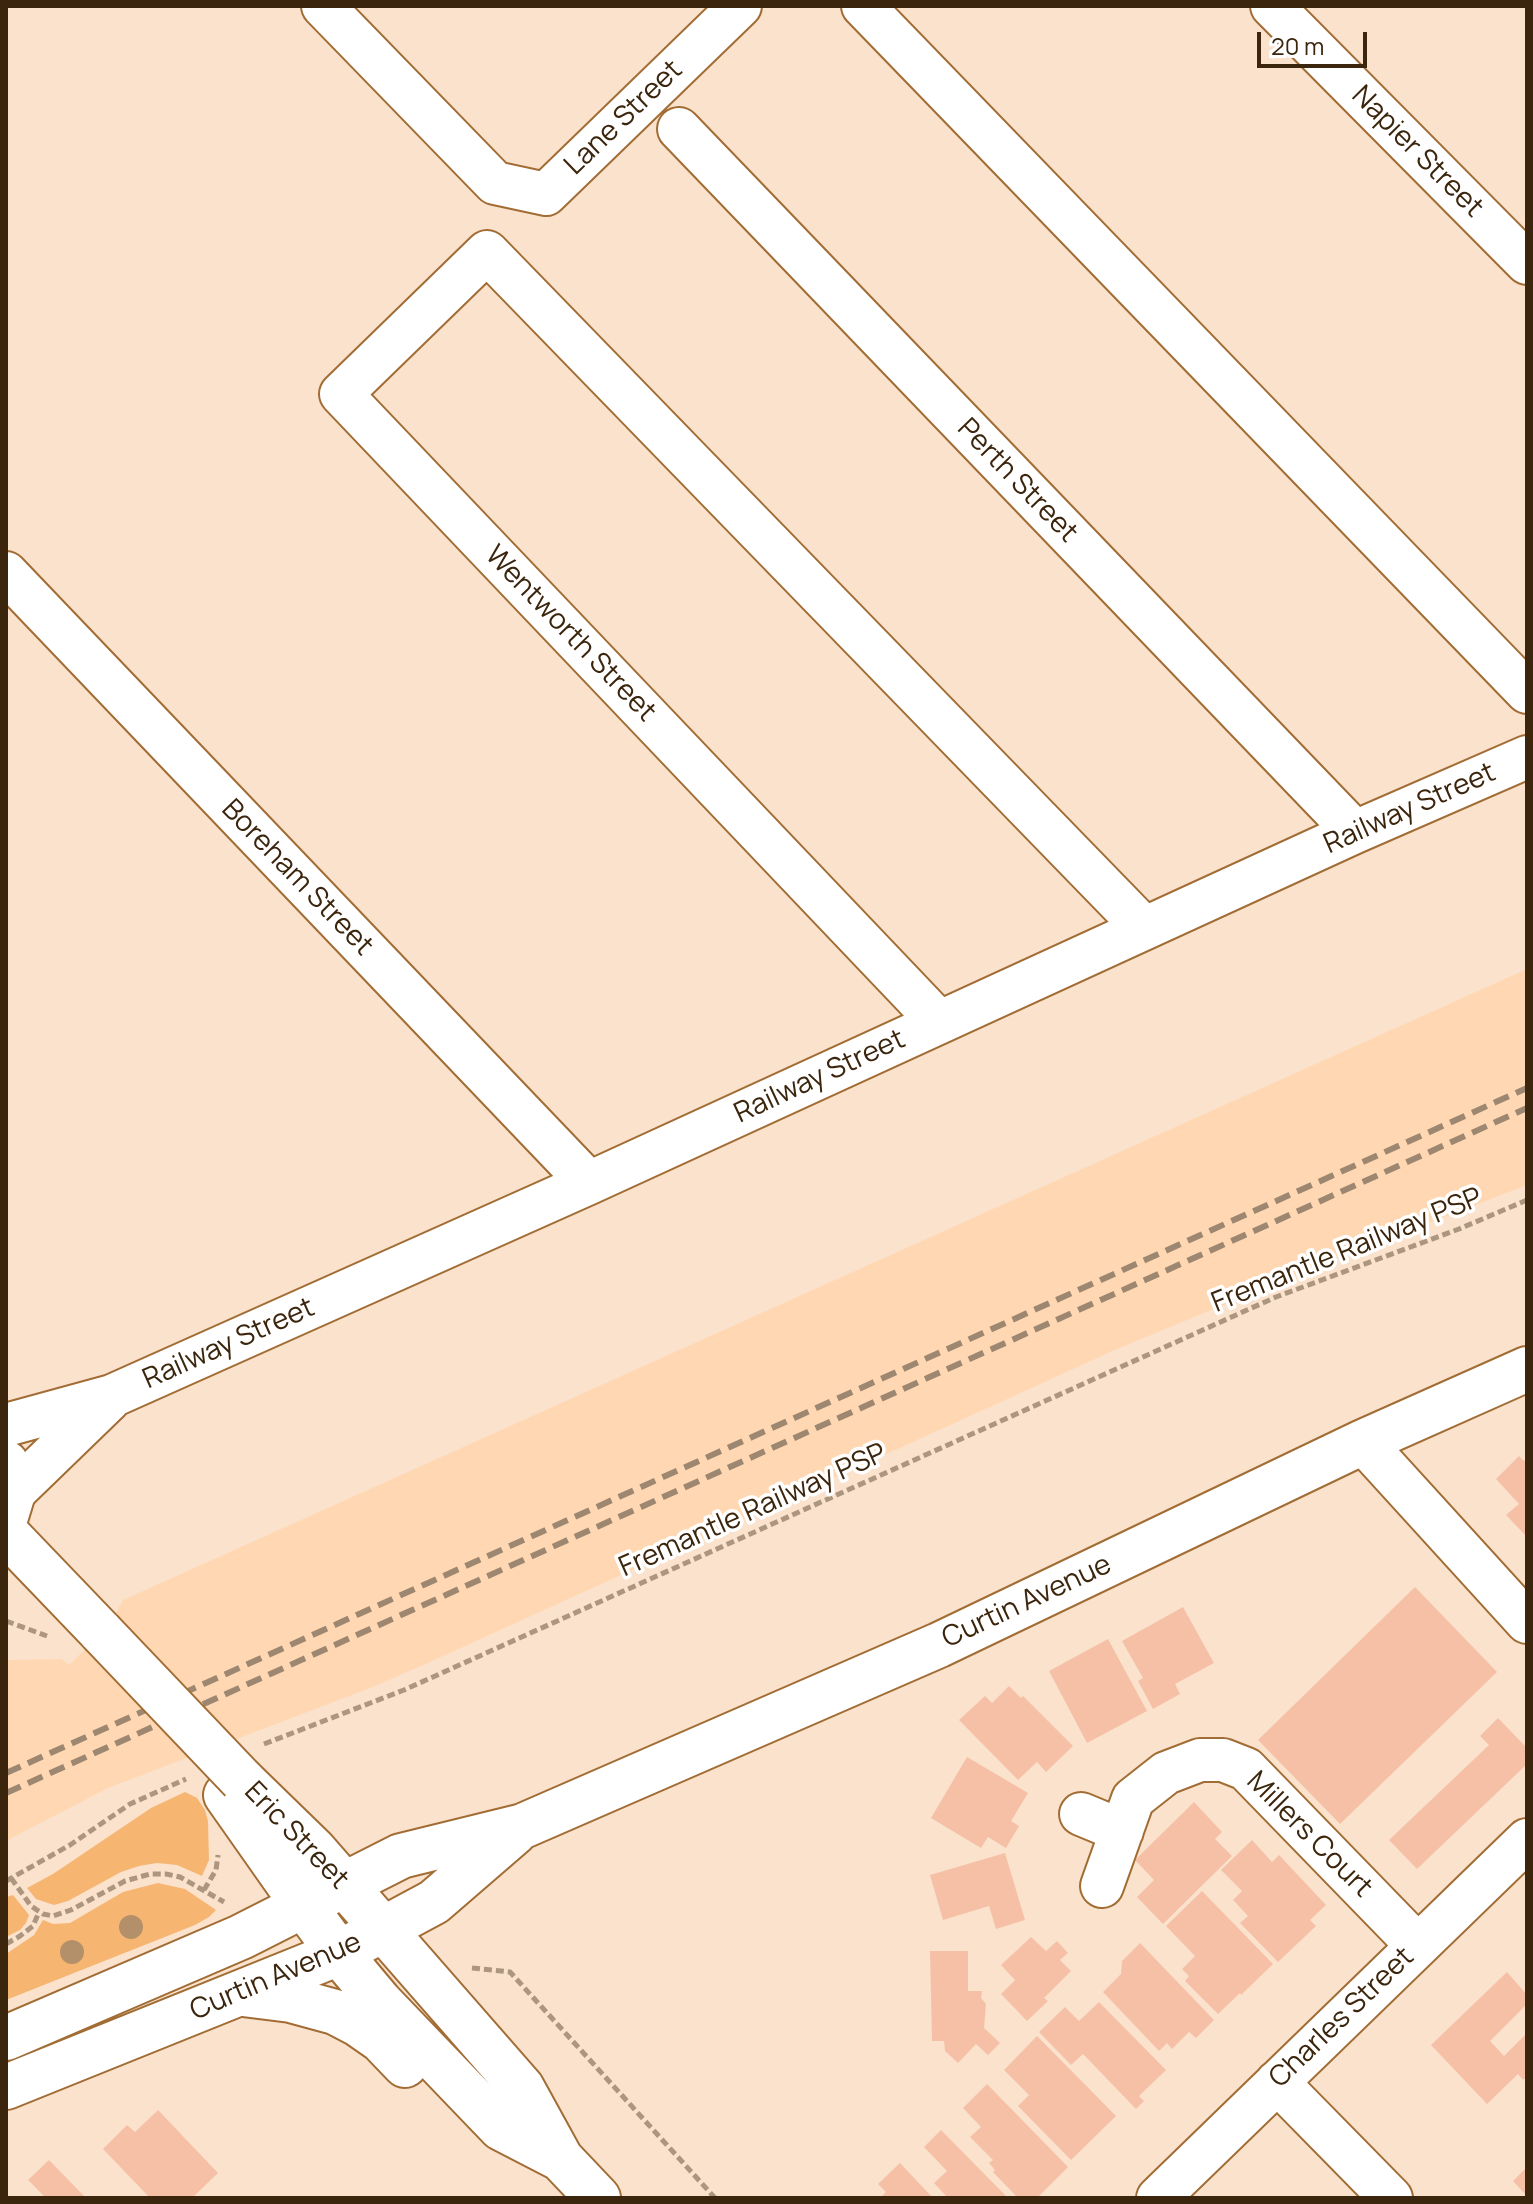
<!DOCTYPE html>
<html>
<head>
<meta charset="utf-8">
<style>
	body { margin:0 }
	#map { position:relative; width:1533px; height:2204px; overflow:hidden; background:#fae2cc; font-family:Manrope,sans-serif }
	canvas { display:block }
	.frame { position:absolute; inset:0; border:8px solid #3b250d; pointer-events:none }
	.scale { position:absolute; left:1257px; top:32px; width:110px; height:36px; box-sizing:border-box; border:4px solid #3b250d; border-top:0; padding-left:10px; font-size:24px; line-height:28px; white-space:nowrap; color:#3b250d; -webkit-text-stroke:6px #fff; paint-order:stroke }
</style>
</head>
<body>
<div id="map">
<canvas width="1533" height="2204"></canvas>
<div class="frame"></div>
<div class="scale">20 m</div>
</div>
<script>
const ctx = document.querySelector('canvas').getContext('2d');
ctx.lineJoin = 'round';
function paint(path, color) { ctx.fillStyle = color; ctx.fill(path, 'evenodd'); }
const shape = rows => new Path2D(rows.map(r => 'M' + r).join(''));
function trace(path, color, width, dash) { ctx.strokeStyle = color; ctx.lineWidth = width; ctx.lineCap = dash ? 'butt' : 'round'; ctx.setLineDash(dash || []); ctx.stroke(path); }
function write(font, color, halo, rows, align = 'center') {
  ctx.font = font + ' Manrope,sans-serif'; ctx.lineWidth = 7; ctx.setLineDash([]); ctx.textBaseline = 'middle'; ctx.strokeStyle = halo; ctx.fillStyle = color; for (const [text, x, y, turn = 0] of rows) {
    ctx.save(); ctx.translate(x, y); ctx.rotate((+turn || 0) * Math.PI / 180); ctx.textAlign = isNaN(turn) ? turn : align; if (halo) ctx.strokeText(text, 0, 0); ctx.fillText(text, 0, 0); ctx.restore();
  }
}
paint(shape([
	[1527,969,1527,1185,1303,1272,1117,1349,430,1662,373,1687,108,1788,6,1841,6,1660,62,1659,69,1665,108,1627,123,1600]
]), '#ffd8b3');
paint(shape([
	[185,1792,197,1798,205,1810,208,1821,209,1860,202,1876,177,1865,157,1863,139,1866,121,1872,68,1901,54,1905,36,1899,27,1888,53,1874,151,1808],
	[158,1883,185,1889,216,1910,209,1917,195,1925,6,2000,6,1954,34,1935,43,1920,53,1924,70,1923,123,1892],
	[13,1895,29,1915,26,1923,20,1930,6,1937,6,1897]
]), '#f7b572');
paint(shape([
	[1519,1456,1524,1461,1527,1458,1527,1537,1506,1515,1519,1504,1496,1479],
	[1415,1587,1497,1672,1340,1824,1258,1740],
	[1183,1607,1214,1663,1175,1684,1180,1694,1153,1709,1138,1681,1143,1678,1122,1641],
	[1108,1639,1147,1711,1087,1743,1049,1671],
	[1009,1686,1021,1698,1023,1696,1073,1746,1046,1772,1037,1762,1018,1780,959,1720,985,1696,992,1703],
	[1498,1718,1527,1748,1527,1764,1417,1869,1389,1840,1489,1745,1480,1736],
	[967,1757,1028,1793,1011,1821,1019,1826,1006,1848,988,1837,981,1848,931,1818],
	[1194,1802,1222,1832,1215,1839,1232,1856,1163,1924,1137,1897,1154,1880,1135,1860],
	[1252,1840,1272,1862,1279,1855,1326,1905,1310,1920,1316,1926,1278,1962,1240,1923,1248,1916,1233,1900,1242,1891,1221,1870],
	[1005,1853,1025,1920,996,1929,989,1906,943,1920,930,1875],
	[1202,1891,1273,1964,1241,1995,1240,1993,1218,2014,1185,1981,1189,1976,1182,1969,1195,1956,1166,1926],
	[1031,1937,1046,1951,1057,1941,1068,1953,1060,1960,1071,1971,1044,1998,1048,2001,1027,2021,1001,1994,1015,1980,1001,1965],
	[1140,1943,1214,2020,1196,2038,1189,2032,1172,2049,1167,2043,1159,2051,1103,1992,1121,1974,1122,1961],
	[930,1951,968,1951,968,1991,982,1991,981,1998,986,2004,984,2028,1000,2043,988,2055,976,2044,958,2063,945,2051,944,2041,932,2041],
	[1507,1972,1527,1995,1527,2004,1490,2041,1504,2056,1527,2033,1527,2076,1523,2080,1518,2074,1487,2104,1431,2045],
	[1099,2002,1166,2070,1139,2096,1144,2101,1136,2109,1083,2054,1071,2065,1039,2032,1065,2007,1079,2021],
	[1037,2036,1116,2116,1071,2160,1018,2106,1029,2095,1004,2070],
	[987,2084,1068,2167,1037,2198,1018,2198,993,2172,995,2170,989,2163,993,2160,970,2137,981,2127,963,2108],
	[158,2110,218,2173,192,2198,150,2198,103,2149,127,2125,135,2132],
	[941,2130,1008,2198,948,2198,934,2183,947,2171,924,2147],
	[49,2160,86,2198,46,2198,28,2180],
	[900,2163,933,2198,884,2198,882,2196,886,2192,878,2184],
	[1527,2167,1527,2196,1513,2181]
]), '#f6c0a7');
const minor = shape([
	[323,6,495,183,546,194,740,6],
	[863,6,1527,692],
	[1272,6,1527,263],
	[679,129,1355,832],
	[6,573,589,1183],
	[939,1022,341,394,487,252,1144,928],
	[6,1425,112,1396,589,1183,1355,832,1527,757],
	[1363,1442,1527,1622],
	[13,1493,109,1400],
	[1081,1814,1122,1831],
	[1102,1886,1133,1799,1166,1773,1200,1760,1223,1760,1246,1769,1417,1945],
	[1277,2082,1391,2198],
	[1158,2198,1527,1840]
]);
const major = shape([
	[6,1463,11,1474,13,1493,6,1516],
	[6,1533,101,1632],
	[242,1780,314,1850,522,2088,561,2159,598,2198],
	[226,1795,304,1906,339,1953,380,2002,501,2128,561,2159],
	[243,1994,291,2000,335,2012,358,2024,381,2040,405,2065],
	[6,2038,241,1937,401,1856,523,1826,939,1645,1363,1442,1527,1369],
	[6,2087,339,1953,434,1902,515,1832]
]);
trace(minor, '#a26d35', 46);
trace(major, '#a26d35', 48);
trace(shape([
	[6,1621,47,1636],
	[264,1744,404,1690,1276,1297,1459,1229,1527,1200],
	[11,1878,31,1906,43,1914,53,1916,71,1910,125,1881,150,1874,166,1874,180,1877,224,1902],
	[6,1881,70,1845,130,1804,186,1779],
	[204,1890,216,1870,218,1855],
	[6,1944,20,1936,33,1926,39,1912],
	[472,1968,510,1972,715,2198]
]), '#ad967f', 5, [8, 4]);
trace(minor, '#fff', 42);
trace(major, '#fff', 44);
trace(shape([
	[6,1773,1527,1088],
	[6,1793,1527,1108]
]), '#9e8770', 6, [16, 8]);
const majorBridge = shape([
	[101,1632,242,1780]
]);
trace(majorBridge, '#a26d35', 48, []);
trace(majorBridge, '#fff', 44);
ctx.fillStyle = '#b3906a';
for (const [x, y] of [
	[131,1927],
	[72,1952]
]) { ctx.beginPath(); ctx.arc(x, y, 12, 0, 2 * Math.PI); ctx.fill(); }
write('28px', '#3b250d', '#fff', [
	["Lane Street",624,118,-44],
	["Napier Street",1417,152,45],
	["Perth Street",1017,481,46],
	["Wentworth Street",570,634,46],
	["Railway Street",1410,809,-24],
	["Boreham Street",297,878,46],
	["Railway Street",820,1077,-25],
	["Fremantle Railway PSP",1347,1251,-22],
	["Railway Street",229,1344,-24],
	["Fremantle Railway PSP",753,1511,-24],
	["Curtin Avenue",1027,1602,-25],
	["Millers Court",1309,1835,45],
	["Eric Street",296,1836,46],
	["Curtin Avenue",276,1977,-23],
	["Charles Street",1342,2018,-44]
]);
</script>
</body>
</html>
